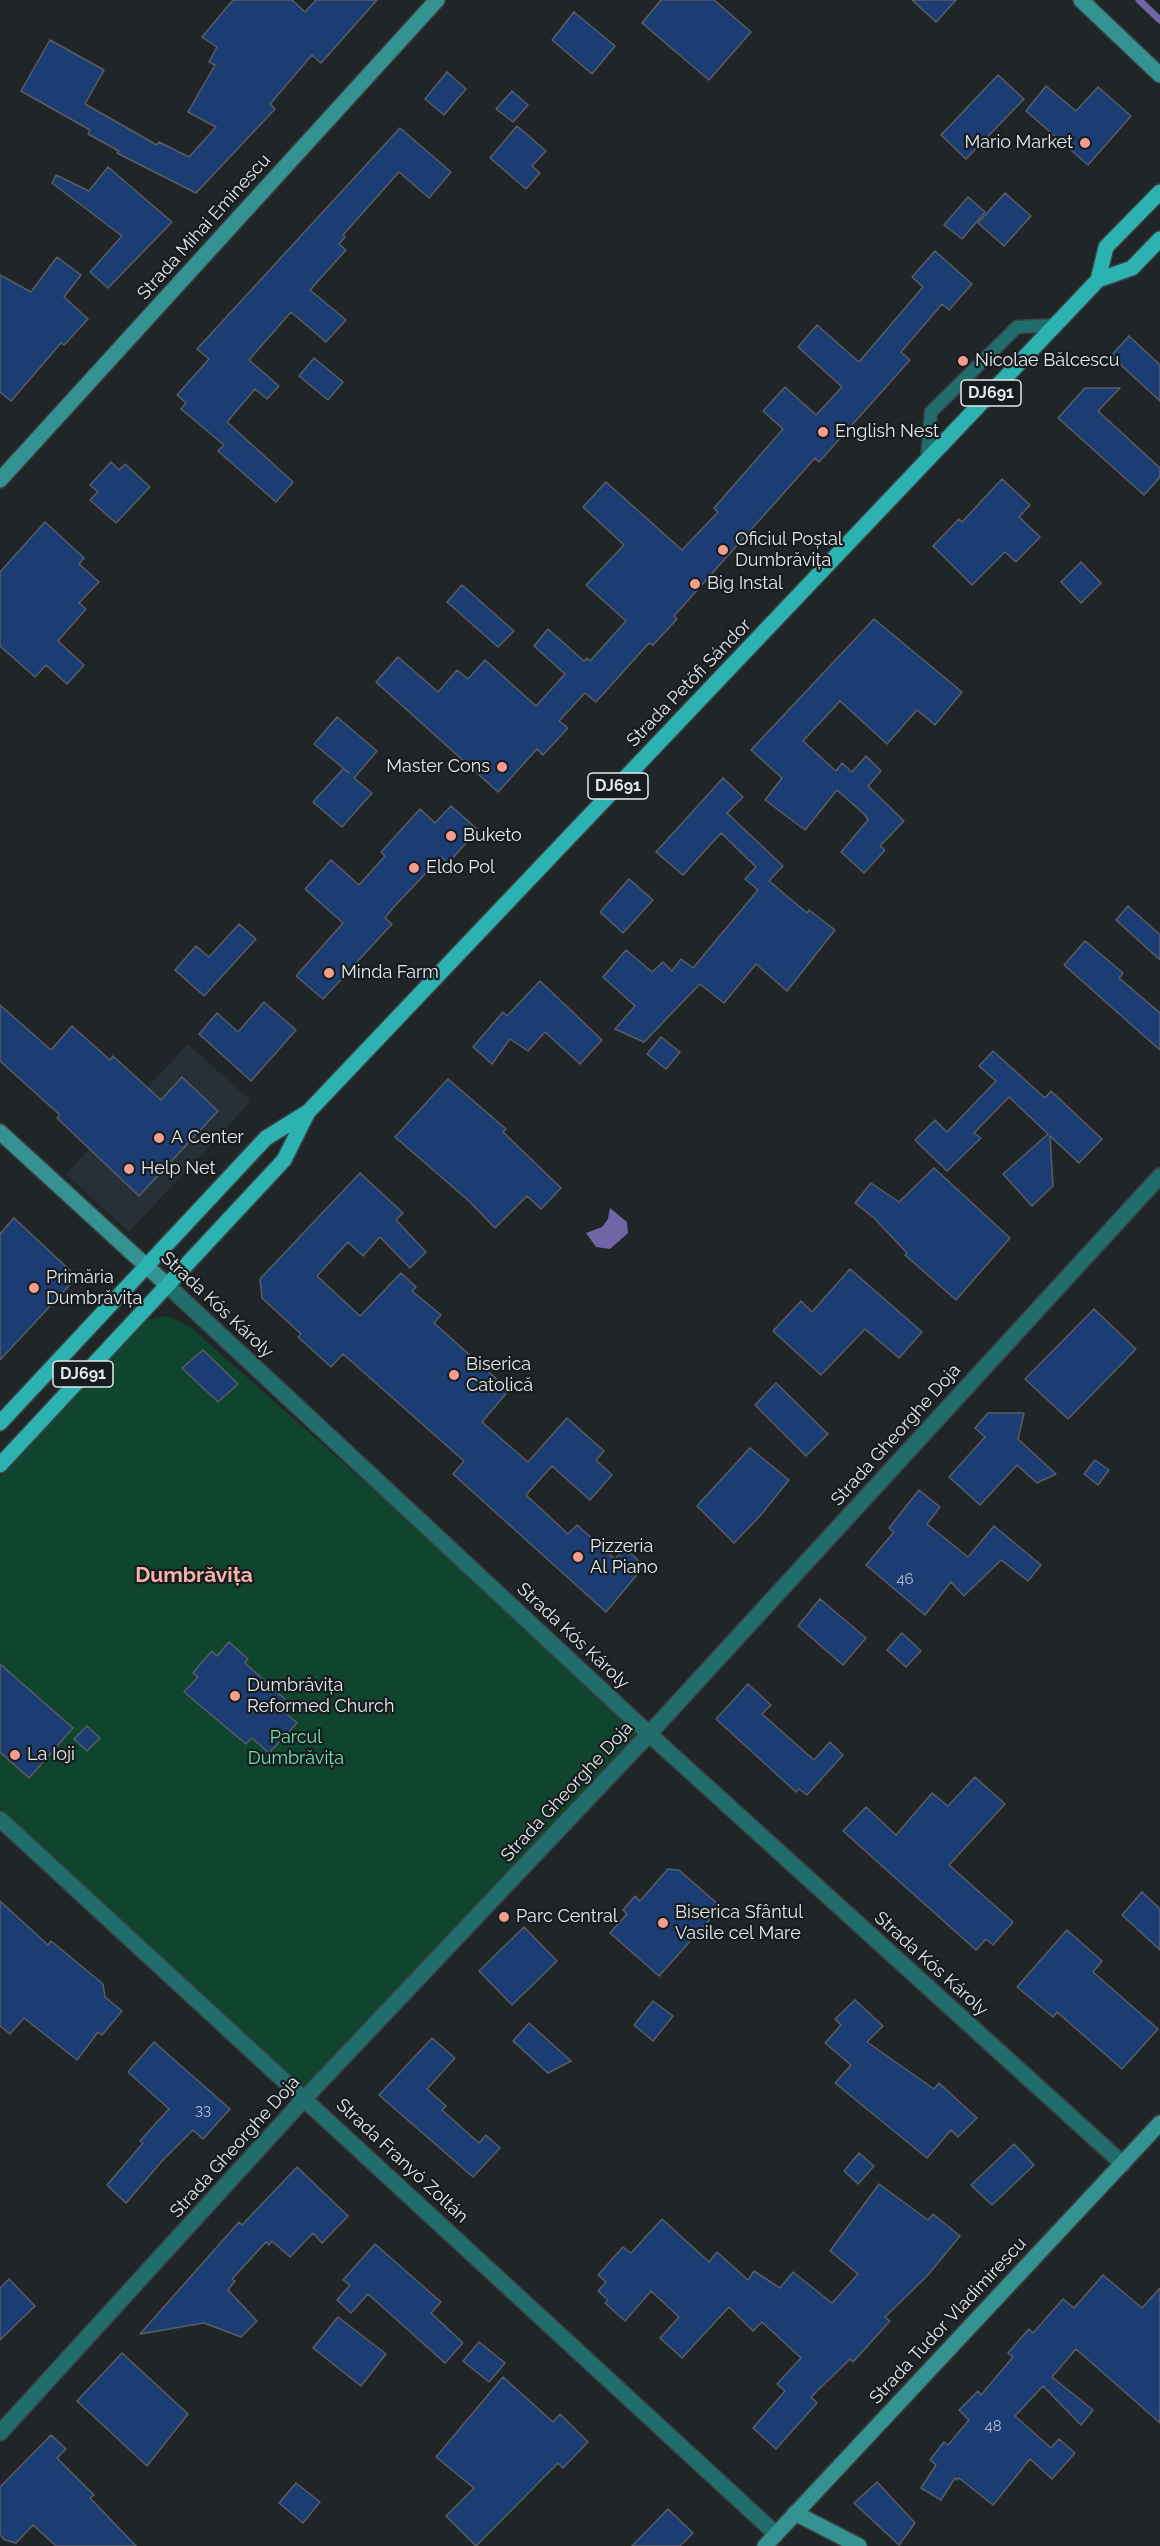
<!DOCTYPE html>
<html>
<head>
<meta charset="utf-8">
<style>
	body { margin:0 }
	canvas { display:block; background:#202528 }
</style>
</head>
<body>
<canvas width="1160" height="2546"></canvas>
<script>
const ctx = document.querySelector('canvas').getContext('2d');
ctx.lineJoin = 'round';
function paint(path, color) { ctx.fillStyle = color; ctx.fill(path, 'evenodd'); }
const shape = rows => new Path2D(rows.map(r => 'M' + r).join(''));
function trace(path, color, width, dash) { ctx.strokeStyle = color; ctx.lineWidth = width; ctx.lineCap = dash ? 'butt' : 'round'; ctx.setLineDash(dash || []); ctx.stroke(path); }
function write(font, color, halo, rows, align = 'center') {
  ctx.font = font + ' Raleway,sans-serif'; ctx.lineWidth = 4.5; ctx.setLineDash([]); ctx.textBaseline = 'middle'; ctx.strokeStyle = halo; ctx.fillStyle = color; for (const [text, x, y, turn = 0] of rows) {
    ctx.save(); ctx.translate(x, y); ctx.rotate((+turn || 0) * Math.PI / 180); ctx.textAlign = isNaN(turn) ? turn : align; if (halo) ctx.strokeText(text, 0, 0); ctx.fillText(text, 0, 0); ctx.restore();
  }
}
paint(shape([
	[188,1044,251,1101,129,1232,66,1174]
]), '#253136');
paint(shape([
	[168,1316,189,1326,649,1734,305,2098,0,1807,0,1476,146,1320]
]), '#0f452e');
paint(shape([
	[610,1208,627,1222,628,1233,610,1249,596,1247,586,1233,602,1227,608,1219]
]), '#7265a6');
trace(shape([
	[1139,0,1160,20]
]), '#7265a6', 7);
const building = shape([
	[233,0,292,0,305,12,316,0,377,0,321,63,312,55,270,104,275,109,196,193,117,153,119,151,88,134,90,130,21,91,50,40,104,70,85,104,157,145,159,142,189,157,216,127,188,112,215,65,209,62,217,47,202,37,233,0],
	[661,0,714,0,751,32,709,80,642,23,661,0],
	[912,0,956,0,936,22,912,0],
	[574,12,615,46,592,74,552,40,574,12],
	[447,72,466,89,444,115,425,99,447,72],
	[998,75,1024,99,966,159,941,135,998,75],
	[1046,86,1076,111,1098,87,1131,116,1088,165,1026,111,1046,86],
	[512,91,528,105,513,122,496,109,512,91],
	[517,126,546,151,532,166,540,173,526,189,490,158,517,126],
	[400,128,451,172,429,198,399,172,343,235,345,237,339,244,346,250,310,290,346,320,326,342,291,312,249,360,279,386,267,399,255,389,227,422,293,482,276,502,218,451,224,445,181,409,186,403,177,395,209,359,197,349,400,128],
	[108,167,172,222,108,288,90,272,122,236,52,183,56,175,89,191,108,167],
	[1005,193,1031,216,1004,246,978,223,1005,193],
	[968,197,985,212,962,239,944,225,968,197],
	[935,251,972,284,949,310,942,304,901,352,910,360,819,462,815,458,674,616,677,619,653,645,649,643,596,702,585,693,559,721,568,728,543,755,537,749,498,792,376,682,398,657,438,692,457,670,468,679,485,660,536,706,565,674,534,646,548,629,584,661,587,658,590,661,626,621,586,585,624,545,583,507,606,482,682,550,718,512,714,508,783,429,763,411,785,387,816,415,842,387,798,347,817,325,859,362,923,287,912,277,935,251],
	[57,257,81,275,64,297,88,319,64,345,61,343,11,401,0,392,0,275,31,292,57,257],
	[1129,336,1160,365,1160,401,1111,356,1129,336],
	[314,358,343,382,328,400,299,376,314,358],
	[1085,388,1120,388,1098,411,1160,468,1160,477,1144,495,1058,418,1085,388],
	[111,462,119,470,125,464,150,487,116,523,90,500,98,492,90,485,111,462],
	[1002,479,1030,505,1019,517,1040,537,1016,562,1005,552,972,585,933,546,959,519,962,522,1002,479],
	[45,522,84,558,79,564,99,582,79,603,86,609,58,641,84,665,67,684,46,665,35,677,0,646,0,572,45,522],
	[1081,562,1101,583,1081,603,1061,582,1081,562],
	[462,585,514,631,498,647,447,602,462,585],
	[874,619,962,692,935,725,917,710,887,744,840,701,803,741,836,771,842,763,852,772,866,756,881,771,868,786,904,821,880,846,885,850,864,873,841,852,868,820,865,815,837,790,805,830,765,800,782,778,751,750,874,619],
	[337,717,377,751,354,778,372,793,342,827,313,802,343,769,349,773,314,744,337,717],
	[723,778,743,797,727,813,783,866,769,881,807,913,809,910,835,930,787,991,756,964,724,1003,700,984,644,1042,615,1029,635,1006,603,977,626,950,652,972,663,962,672,971,681,959,693,968,758,890,745,879,756,867,721,833,683,875,656,852,723,778],
	[451,806,478,830,448,863,441,857,392,909,385,918,392,924,323,999,296,976,343,923,305,889,331,860,359,885,385,856,381,852,420,809,435,823,451,806],
	[629,879,653,900,623,933,600,912,629,879],
	[1128,906,1160,935,1160,960,1116,920,1128,906],
	[239,924,256,939,204,996,175,970,196,946,209,957,239,924],
	[1085,941,1123,973,1119,978,1160,1013,1160,1050,1064,965,1085,941],
	[540,981,602,1040,580,1064,545,1032,528,1051,510,1039,492,1064,473,1047,503,1012,507,1016,540,981],
	[264,1002,296,1030,251,1081,199,1034,217,1013,238,1032,264,1002],
	[0,1005,51,1050,72,1026,110,1060,113,1056,161,1100,182,1077,218,1111,139,1196,57,1118,60,1115,0,1061,0,1005],
	[661,1037,680,1052,666,1069,647,1054,661,1037],
	[993,1051,1045,1098,1051,1091,1102,1139,1079,1163,1050,1136,1053,1186,1032,1206,1003,1174,1048,1134,1009,1097,974,1133,981,1138,947,1171,915,1140,935,1120,947,1132,996,1081,979,1066,993,1051],
	[448,1079,506,1129,503,1132,561,1188,541,1209,527,1196,495,1228,469,1201,395,1137,448,1079],
	[934,1168,1010,1238,956,1300,905,1255,907,1253,874,1218,855,1203,871,1183,899,1202,934,1168],
	[360,1173,403,1213,396,1220,426,1252,410,1268,380,1237,363,1256,348,1242,317,1276,360,1316,401,1273,416,1287,412,1291,441,1315,434,1323,509,1390,482,1422,528,1462,567,1418,604,1451,596,1460,612,1475,590,1500,552,1466,526,1495,568,1534,577,1525,615,1559,625,1548,644,1566,606,1612,453,1474,464,1461,343,1354,331,1367,298,1337,301,1334,262,1298,260,1279,360,1173],
	[14,1218,77,1277,0,1360,0,1234,14,1218],
	[850,1269,922,1332,899,1358,865,1329,821,1375,773,1331,801,1301,812,1312,850,1269],
	[1094,1309,1136,1349,1068,1419,1025,1379,1094,1309],
	[203,1350,238,1384,218,1402,182,1368,203,1350],
	[776,1383,828,1434,806,1456,755,1405,776,1383],
	[988,1413,1024,1413,1018,1439,1056,1474,1037,1483,1017,1465,980,1505,949,1477,985,1437,975,1428,988,1413],
	[750,1448,789,1480,760,1516,734,1543,697,1506,750,1448],
	[1095,1460,1109,1470,1098,1485,1084,1474,1095,1460],
	[919,1490,940,1507,927,1524,968,1557,994,1526,1041,1565,1028,1581,1001,1560,964,1596,951,1582,925,1615,866,1565,894,1532,889,1528,919,1490],
	[820,1599,866,1638,843,1665,798,1626,820,1599],
	[902,1633,921,1651,906,1667,887,1650,902,1633],
	[229,1642,248,1659,245,1663,286,1700,279,1707,297,1723,269,1753,252,1738,246,1744,184,1692,198,1677,193,1673,202,1662,212,1651,217,1656,229,1642],
	[0,1664,73,1728,29,1778,0,1752,0,1664],
	[748,1684,771,1705,762,1714,814,1760,830,1742,843,1755,807,1795,799,1789,796,1792,716,1719,748,1684],
	[87,1726,100,1738,87,1751,74,1739,87,1726],
	[975,1777,1005,1804,949,1865,1013,1922,993,1945,986,1939,976,1950,843,1831,866,1807,896,1835,932,1793,948,1806,975,1777],
	[668,1869,679,1870,721,1907,659,1976,610,1933,627,1914,623,1910,635,1896,640,1901,668,1869],
	[1142,1892,1160,1909,1160,1950,1122,1915,1142,1892],
	[0,1901,48,1945,51,1941,103,1984,105,1997,122,2011,102,2035,98,2032,77,2060,24,2018,10,2034,0,2026,0,1901],
	[524,1927,557,1961,512,2005,479,1971,524,1927],
	[1067,1930,1102,1961,1093,1972,1158,2029,1122,2069,1057,2012,1053,2017,1017,1987,1067,1930],
	[855,2000,883,2026,867,2042,934,2089,939,2083,977,2118,958,2137,951,2130,927,2158,835,2083,851,2065,825,2043,841,2025,835,2019,855,2000],
	[653,2001,673,2016,653,2041,634,2025,653,2001],
	[529,2023,571,2061,548,2073,513,2041,529,2023],
	[432,2038,455,2058,427,2089,446,2106,442,2110,479,2143,486,2135,500,2148,473,2177,379,2095,432,2038],
	[154,2042,230,2109,203,2139,193,2130,162,2161,126,2203,107,2185,143,2143,140,2141,169,2109,128,2072,154,2042],
	[1014,2144,1034,2165,992,2205,971,2185,1014,2144],
	[859,2153,874,2166,858,2184,844,2171,859,2153],
	[297,2167,348,2216,322,2243,313,2233,290,2257,272,2241,269,2245,266,2242,232,2279,235,2281,228,2290,257,2321,241,2337,204,2323,140,2334,239,2222,242,2225,297,2167],
	[879,2184,928,2220,933,2214,960,2236,927,2276,885,2317,890,2321,853,2362,850,2359,811,2397,817,2403,776,2449,753,2428,785,2391,777,2384,801,2358,762,2322,753,2331,729,2307,682,2358,660,2338,679,2317,651,2291,625,2321,605,2303,608,2300,598,2291,606,2282,598,2275,623,2247,631,2253,662,2219,709,2262,717,2252,748,2280,754,2271,780,2288,793,2272,832,2303,858,2274,830,2251,879,2184],
	[375,2244,441,2302,431,2313,463,2343,445,2363,368,2294,351,2313,337,2300,350,2285,343,2280,375,2244],
	[1103,2275,1142,2308,1160,2288,1160,2423,1076,2349,1052,2377,1093,2410,1081,2425,1043,2386,1015,2416,1051,2448,1059,2439,1075,2453,1052,2479,1030,2459,993,2505,959,2478,957,2480,955,2478,941,2500,921,2488,936,2465,930,2460,944,2442,948,2445,969,2420,959,2410,978,2391,981,2395,1013,2357,1008,2353,1029,2329,1033,2333,1063,2299,1074,2308,1103,2275],
	[9,2279,35,2306,0,2340,0,2288,9,2279],
	[338,2317,386,2354,361,2386,313,2348,338,2317],
	[479,2342,505,2363,489,2382,463,2361,479,2342],
	[122,2353,188,2414,147,2466,77,2401,122,2353],
	[503,2377,553,2422,560,2414,588,2442,563,2468,558,2463,476,2546,446,2516,474,2488,436,2457,503,2377],
	[51,2435,66,2449,57,2458,94,2495,90,2498,136,2546,56,2546,33,2525,16,2543,5,2540,0,2535,0,2487,51,2435],
	[877,2482,915,2523,899,2545,854,2503,877,2482],
	[296,2483,320,2502,303,2523,279,2503,296,2483],
	[668,2509,693,2533,680,2546,632,2546,668,2509]
]);
paint(building, '#1b3d73');
trace(building, '#5a5d62', 1.5);
const lane = shape([
	[927,460,931,412,1017,327,1055,325]
]);
const street = shape([
	[166,1284,649,1734,1123,2164],
	[0,1819,776,2534],
	[0,2433,305,2098,649,1734,1160,1176]
]);
const secondary = shape([
	[1081,0,1160,75],
	[0,480,437,0],
	[0,1132,166,1284],
	[795,2513,859,2546],
	[765,2546,1160,2123]
]);
const primary = shape([
	[1098,280,1106,247,1160,192],
	[0,1423,266,1138,308,1112,1098,280,1132,268,1160,239],
	[0,1465,284,1160,308,1112]
]);
trace(lane, '#3c4043', 15);
trace(street, '#3c4043', 18);
trace(secondary, '#3c4043', 18);
trace(primary, '#3c4043', 18);
trace(lane, '#216d6c', 12);
trace(street, '#216d6c', 15);
trace(secondary, '#349391', 15);
trace(primary, '#2cb2b0', 15);
for (const [x, y, r, color] of [
	[1085,143,6,"#f59d8d"],
	[963,361,6,"#f59d8d"],
	[823,432,6,"#f59d8d"],
	[723,550,6,"#f59d8d"],
	[695,584,6,"#f59d8d"],
	[502,767,6,"#f59d8d"],
	[451,836,6,"#f59d8d"],
	[414,868,6,"#f59d8d"],
	[329,973,6,"#f59d8d"],
	[159,1138,6,"#f59d8d"],
	[129,1169,6,"#f59d8d"],
	[34,1288,6,"#f59d8d"],
	[454,1375,6,"#f59d8d"],
	[578,1557,6,"#f59d8d"],
	[235,1696,6,"#f59d8d"],
	[15,1755,6,"#f59d8d"],
	[504,1917,6,"#f59d8d"],
	[663,1923,6,"#f59d8d"]
]) { const dot = new Path2D(); dot.arc(x, y, r, 0, 2 * Math.PI); ctx.fillStyle = color; ctx.fill(dot); trace(dot, '#171c1e', 2); }
write('15px', '#b3becd', null, [
	["46",905,1579],
	["33",203,2110],
	["48",993,2426]
]);
for (const [x, y, w] of [
	[991,393,60],
	[618,786,60],
	[83,1374,60]
]) { const box = new Path2D(); box.roundRect(x - w / 2, y - 13, w, 26, 4.5); ctx.fillStyle = '#171c1e'; ctx.fill(box); trace(box, '#e6e9eb', 1.5); }
write('bold 16px', '#e6e9eb', null, [
	["DJ691",991,393],
	["DJ691",618,786],
	["DJ691",83,1374]
]);
write('18px', '#e6e9eb', '#171c1e', [
	["Mario Market",1073,143,"right"],
	["Nicolae Bălcescu",975,361],
	["English Nest",835,432],
	["Oficiul Poștal",735,540],
	["Dumbrăvița",735,561],
	["Big Instal",707,584],
	["Master Cons",490,767,"right"],
	["Buketo",463,836],
	["Eldo Pol",426,868],
	["Minda Farm",341,973],
	["A Center",171,1138],
	["Help Net",141,1169],
	["Primăria",46,1278],
	["Dumbrăvița",46,1299],
	["Biserica",466,1365],
	["Catolică",466,1386],
	["Pizzeria",590,1547],
	["Al Piano",590,1568],
	["Dumbrăvița",247,1686],
	["Reformed Church",247,1707],
	["La Ioji",27,1755],
	["Biserica Sfântul",675,1913],
	["Vasile cel Mare",675,1934],
	["Parc Central",516,1917]
], 'left');
write('18px', '#e6e9eb', '#171c1e', [
	["Strada Mihai Eminescu",204,227,-48],
	["Strada Petőfi Sándor",689,683,-46],
	["Strada Kós Károly",217,1305,43],
	["Strada Gheorghe Doja",896,1435,-48],
	["Strada Kós Károly",573,1636,43],
	["Strada Gheorghe Doja",567,1792,-47],
	["Strada Kós Károly",931,1964,42],
	["Strada Gheorghe Doja",235,2147,-48],
	["Strada Franyó Zoltán",402,2161,43],
	["Strada Tudor Vladimirescu",948,2321,-47]
]);
write('18px', '#74e5ae', '#171c1e', [
	["Parcul",296,1738],
	["Dumbrăvița",296,1759]
]);
write('bold 21px', '#f5b2a6', '#171c1e', [
	["Dumbrăvița",194,1576]
]);
</script>
</body>
</html>
